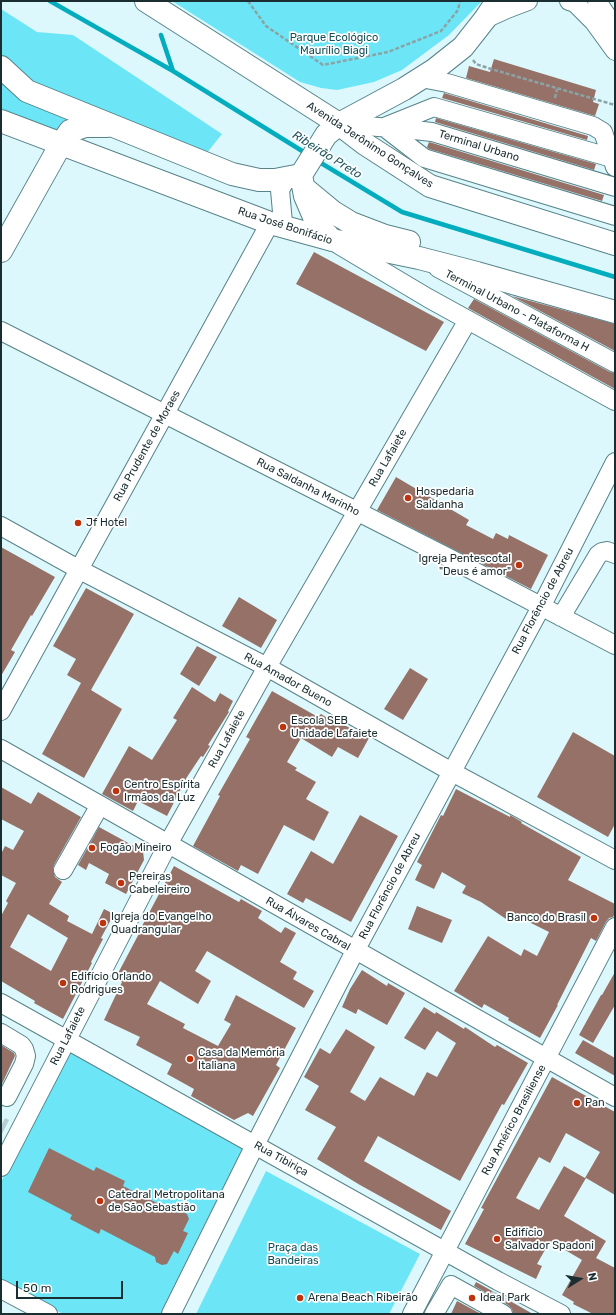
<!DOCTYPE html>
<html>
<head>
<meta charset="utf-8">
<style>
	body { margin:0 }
	#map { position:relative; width:616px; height:1315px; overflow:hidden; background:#dcf8fc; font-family:Rubik,sans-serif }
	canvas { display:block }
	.frame { position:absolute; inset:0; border:2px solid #1a2d30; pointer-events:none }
	.north { position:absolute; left:560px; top:1259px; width:40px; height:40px; -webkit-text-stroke:3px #fff; paint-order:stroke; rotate:79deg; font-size:11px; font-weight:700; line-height:16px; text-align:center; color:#1a2d30 }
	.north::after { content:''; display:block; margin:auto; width:14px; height:18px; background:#1a2d30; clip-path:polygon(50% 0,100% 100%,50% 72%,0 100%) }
	.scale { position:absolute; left:16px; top:1281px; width:107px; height:18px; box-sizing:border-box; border:2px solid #1a2d30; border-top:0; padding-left:5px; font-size:12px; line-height:14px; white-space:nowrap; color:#1a2d30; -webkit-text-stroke:3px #fff; paint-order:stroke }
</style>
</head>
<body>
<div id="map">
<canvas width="616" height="1315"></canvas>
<div class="frame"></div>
<div class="north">N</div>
<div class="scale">50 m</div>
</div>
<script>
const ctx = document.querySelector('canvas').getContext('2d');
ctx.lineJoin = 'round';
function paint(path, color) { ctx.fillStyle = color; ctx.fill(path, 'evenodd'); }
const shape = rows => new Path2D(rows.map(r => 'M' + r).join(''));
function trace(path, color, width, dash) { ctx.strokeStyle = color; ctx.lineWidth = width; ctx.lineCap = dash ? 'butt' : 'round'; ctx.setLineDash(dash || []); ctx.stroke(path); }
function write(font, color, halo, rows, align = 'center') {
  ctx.font = font + ' Rubik,sans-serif'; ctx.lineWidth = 3.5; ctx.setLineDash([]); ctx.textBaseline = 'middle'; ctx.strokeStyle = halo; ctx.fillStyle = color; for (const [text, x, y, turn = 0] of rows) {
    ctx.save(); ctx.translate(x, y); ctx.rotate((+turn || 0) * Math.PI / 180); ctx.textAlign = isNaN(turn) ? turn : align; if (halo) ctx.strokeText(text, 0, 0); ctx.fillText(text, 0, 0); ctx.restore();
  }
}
paint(shape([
	[172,1,482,1,449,35,402,70,374,82,337,90,321,88,300,82],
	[1,9,37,32,73,35,222,134,206,154,40,87,1,58],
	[1,79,70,118,62,125,58,132,1,111],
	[73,1052,79,1054,246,1151,164,1314,63,1314,1,1281,1,1182,64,1058,67,1053],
	[266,1171,420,1254,389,1314,196,1314]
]), '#6ce6f6');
trace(shape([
	[50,1,173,71,307,154],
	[161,35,173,71],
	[316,160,402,212,615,277]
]), '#03adbd', 4.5);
paint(shape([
	[494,59,596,90,593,102,599,104,595,116,466,78,469,66,490,72],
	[444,93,588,136,587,140,442,98],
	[436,118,596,164,594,170,435,122],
	[429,142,604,195,602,201,429,149,427,147],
	[314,252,444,322,426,351,296,284],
	[512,296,615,324,615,351],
	[474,299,610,372,615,373,615,389,468,308],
	[396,477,469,520,466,525,493,539,496,533,508,539,509,535,548,555,531,589,377,510],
	[1,547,55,577,32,616,31,615,11,650,15,652,1,676],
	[86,588,134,614,91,690,122,709,84,778,42,754,81,683,67,675,76,659,53,646],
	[239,597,277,620,261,648,222,626],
	[197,646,217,657,199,686,180,674],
	[410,668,428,679,403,720,384,709],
	[192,687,215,702,220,693,233,701,228,711,229,712,208,745,210,746,203,757,201,756,187,777,167,816,138,801,133,811,102,794,129,746,152,760,177,720,173,718],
	[272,691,318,717,321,714,332,721,334,719,355,731,356,730,369,738,358,758,338,747,332,757,301,738,287,762,297,768,295,770,316,782,306,799,329,812,314,841,284,825,258,874,241,865,238,871,193,846,220,796,218,795,250,739,246,737],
	[573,732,615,756,615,824,608,837,537,797],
	[1,787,31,804,38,792,81,817,54,865,53,870,55,877,62,882,49,904,69,916,67,921,92,934,104,909,114,914,101,938,103,939,91,962,92,963,63,1019,34,1003,35,1001,1,981,1,916,8,903,6,901,16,883,1,875,1,854,5,846,13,850,24,831,1,819],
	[28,914,68,938,51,971,10,947],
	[456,789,510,817,510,815,522,822,521,823,581,857,568,880,615,904,615,914,613,917,609,918,606,922,596,941,591,938,557,1005,558,1005,540,1038,508,1020,509,1018,484,1004,482,1008,454,991,488,936,521,956,524,949,537,956,549,932,509,912,506,919,481,902,462,893,466,886,442,872,434,889,415,880,422,865,417,862,441,815,443,816],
	[360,815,398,836,351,922,306,898,303,903,287,894,311,851,333,864],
	[99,827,143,851,144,860,126,894,105,883,109,874,89,863,86,870,78,865],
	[174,866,239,902,241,899,262,911,258,918,281,933,285,927,296,933,280,962,297,972,293,979,314,991,304,1008,207,951,195,971,211,981,198,1004,160,981,147,1004,185,1024,183,1028,218,1046,231,1024,224,1020,236,995,296,1028,276,1065,280,1068,253,1116,248,1113,234,1120,191,1096,194,1089,167,1074,172,1064,136,1045,140,1037,104,1020,122,982,115,979,143,926,142,926],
	[417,906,452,920,442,943,408,929],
	[362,970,387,986,388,983,405,993,387,1025,358,1009,356,1014,342,1007,350,989],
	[615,972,615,1005,593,1043,579,1035,601,995,602,995],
	[424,1007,435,1014,436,1012,464,1029,465,1027,495,1047,497,1045,528,1063,504,1105,502,1104,460,1181,378,1136,364,1161,451,1211,441,1230,360,1185,317,1159,336,1127,305,1110,319,1086,304,1077,320,1048,330,1054,346,1029,375,1047,350,1092,365,1101,380,1077,414,1096,427,1072,437,1077,456,1043,437,1031,425,1050,404,1038],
	[583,1040,615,1058,615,1076,575,1053],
	[1,1045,14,1053,15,1056,1,1086],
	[552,1077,615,1112,615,1195,586,1178,564,1216,606,1241,596,1258,615,1268,615,1314,593,1314,573,1304,574,1302,562,1295,582,1260,550,1241,537,1264,542,1266,536,1279,465,1244,484,1209,481,1208],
	[566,1133,600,1152,585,1178,564,1166,539,1210,516,1198,539,1157,550,1163],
	[49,1148,94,1171,96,1167,125,1181,123,1186,177,1213,181,1211,187,1214,189,1219,183,1231,188,1233,178,1254,174,1251,167,1264,162,1265,156,1262,155,1257,101,1229,99,1234,70,1219,72,1215,28,1192],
	[476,1282,503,1297,533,1314,513,1314,512,1309,508,1305,474,1286],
	[457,1301,481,1314,451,1314]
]), '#967168');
trace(shape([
	[1,1126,5,1128],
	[495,1304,500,1295]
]), '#b5cfd3', 18, [18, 9]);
const minor = shape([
	[569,1,575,3,594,22,615,51],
	[597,1,615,28],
	[485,19,507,9,528,1],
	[421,78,447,83,593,126,603,132,612,158],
	[339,124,405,129,432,132,615,187],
	[615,167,612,158,434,107,384,127,424,158,615,216],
	[286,227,283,223,280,190,287,177],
	[339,245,428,298,615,401],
	[438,268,615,363],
	[1,331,449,558,615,645],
	[1,526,80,570,267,667,452,772,615,860],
	[561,617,598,555,602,552,607,551,615,554],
	[1,711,270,223],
	[1,749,615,1097],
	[63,870,100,805],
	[1,1003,498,1281,561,1314],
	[1,1033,21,1045,24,1049,26,1056,24,1064,7,1097],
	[1,1167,168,844,267,667,468,320],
	[1,1289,48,1314],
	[171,1314,255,1145,355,951,541,607,615,462],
	[412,1314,615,927],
	[434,1314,451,1285,503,1314]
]);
const major = shape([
	[146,1,339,124,365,144,430,186,615,244],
	[1,67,27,91,232,174,259,180,275,180,301,175],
	[1,121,270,223,332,240,419,258,477,273,615,312],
	[304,188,333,212,351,223,385,236,409,242],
	[332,240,317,224,305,196,301,175,326,135,339,124,404,89,434,70,463,47,485,19,497,1],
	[1,251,61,144,70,131,85,126,107,126]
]);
trace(minor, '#578389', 20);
trace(major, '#578389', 24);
trace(shape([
	[248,1,266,26,323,65,388,52,441,31,458,10,460,1],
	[473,60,476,64,491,69,615,105],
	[555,98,557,89]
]), '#8ba3a6', 2.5, [4, 2]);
trace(minor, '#fff', 18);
trace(major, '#fff', 22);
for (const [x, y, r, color] of [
	[408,498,4,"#bd330e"],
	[78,523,4,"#bd330e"],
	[519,565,4,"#bd330e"],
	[283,727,4,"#bd330e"],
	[116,791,4,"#bd330e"],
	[92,848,4,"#bd330e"],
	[121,883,4,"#bd330e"],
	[594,918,4,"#bd330e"],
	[103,923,4,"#bd330e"],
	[63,983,4,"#bd330e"],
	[190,1059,4,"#bd330e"],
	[577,1103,4,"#bd330e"],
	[100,1201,4,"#bd330e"],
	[497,1239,4,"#bd330e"],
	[300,1298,4,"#bd330e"],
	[472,1298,4,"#bd330e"]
]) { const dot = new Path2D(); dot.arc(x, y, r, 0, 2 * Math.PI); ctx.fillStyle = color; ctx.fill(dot); trace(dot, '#fff', 1.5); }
write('11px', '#154f56', '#fff', [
	["Parque Ecológico",334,38],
	["Maurílio Biagi",334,51],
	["Praça das",293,1248],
	["Bandeiras",293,1261]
]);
write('11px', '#1a2d30', '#fff', [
	["Avenida Jerônimo Gonçalves",370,145,33],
	["Terminal Urbano",479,146,17],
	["Rua José Bonifácio",285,226,18],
	["Terminal Urbano - Plataforma H",517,311,28],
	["Rua Prudente de Moraes",147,446,-61],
	["Rua Lafaiete",388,458,-60],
	["Rua Saldanha Marinho",308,487,27],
	["Rua Florêncio de Abreu",543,601,-62],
	["Rua Amador Bueno",288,680,29],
	["Rua Lafaiete",227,739,-61],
	["Rua Florêncio de Abreu",390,886,-62],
	["Rua Álvares Cabral",308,924,30],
	["Rua Lafaiete",68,1036,-63],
	["Rua Américo Brasiliense",514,1120,-62],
	["Rua Tibiriça",281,1159,29]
]);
write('11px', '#1a2d30', '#fff', [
	["Hospedaria",416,492],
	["Saldanha",416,505],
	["Jf Hotel",86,523],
	["Igreja Pentescotal",511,559,"right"],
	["\"Deus é amor\"",511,572,"right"],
	["Escola SEB",291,721],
	["Unidade Lafaiete",291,734],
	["Centro Espírita",124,785],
	["Irmãos da Luz",124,798],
	["Fogão Mineiro",100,848],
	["Pereiras",129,877],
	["Cabeleireiro",129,890],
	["Igreja do Evangelho",111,917],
	["Quadrangular",111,930],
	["Banco do Brasil",586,918,"right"],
	["Edifício Orlando",71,977],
	["Rodrigues",71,990],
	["Casa da Memória",198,1053],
	["Italiana",198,1066],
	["Pan",585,1103],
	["Catedral Metropolitana",108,1195],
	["de São Sebastião",108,1208],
	["Edifício",505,1233],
	["Salvador Spadoni",505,1246],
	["Arena Beach Ribeirão",308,1298],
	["Ideal Park",480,1298]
], 'left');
write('italic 12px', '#225a61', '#fff', [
	["Ribeirão Preto",327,155,32]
]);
</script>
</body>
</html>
